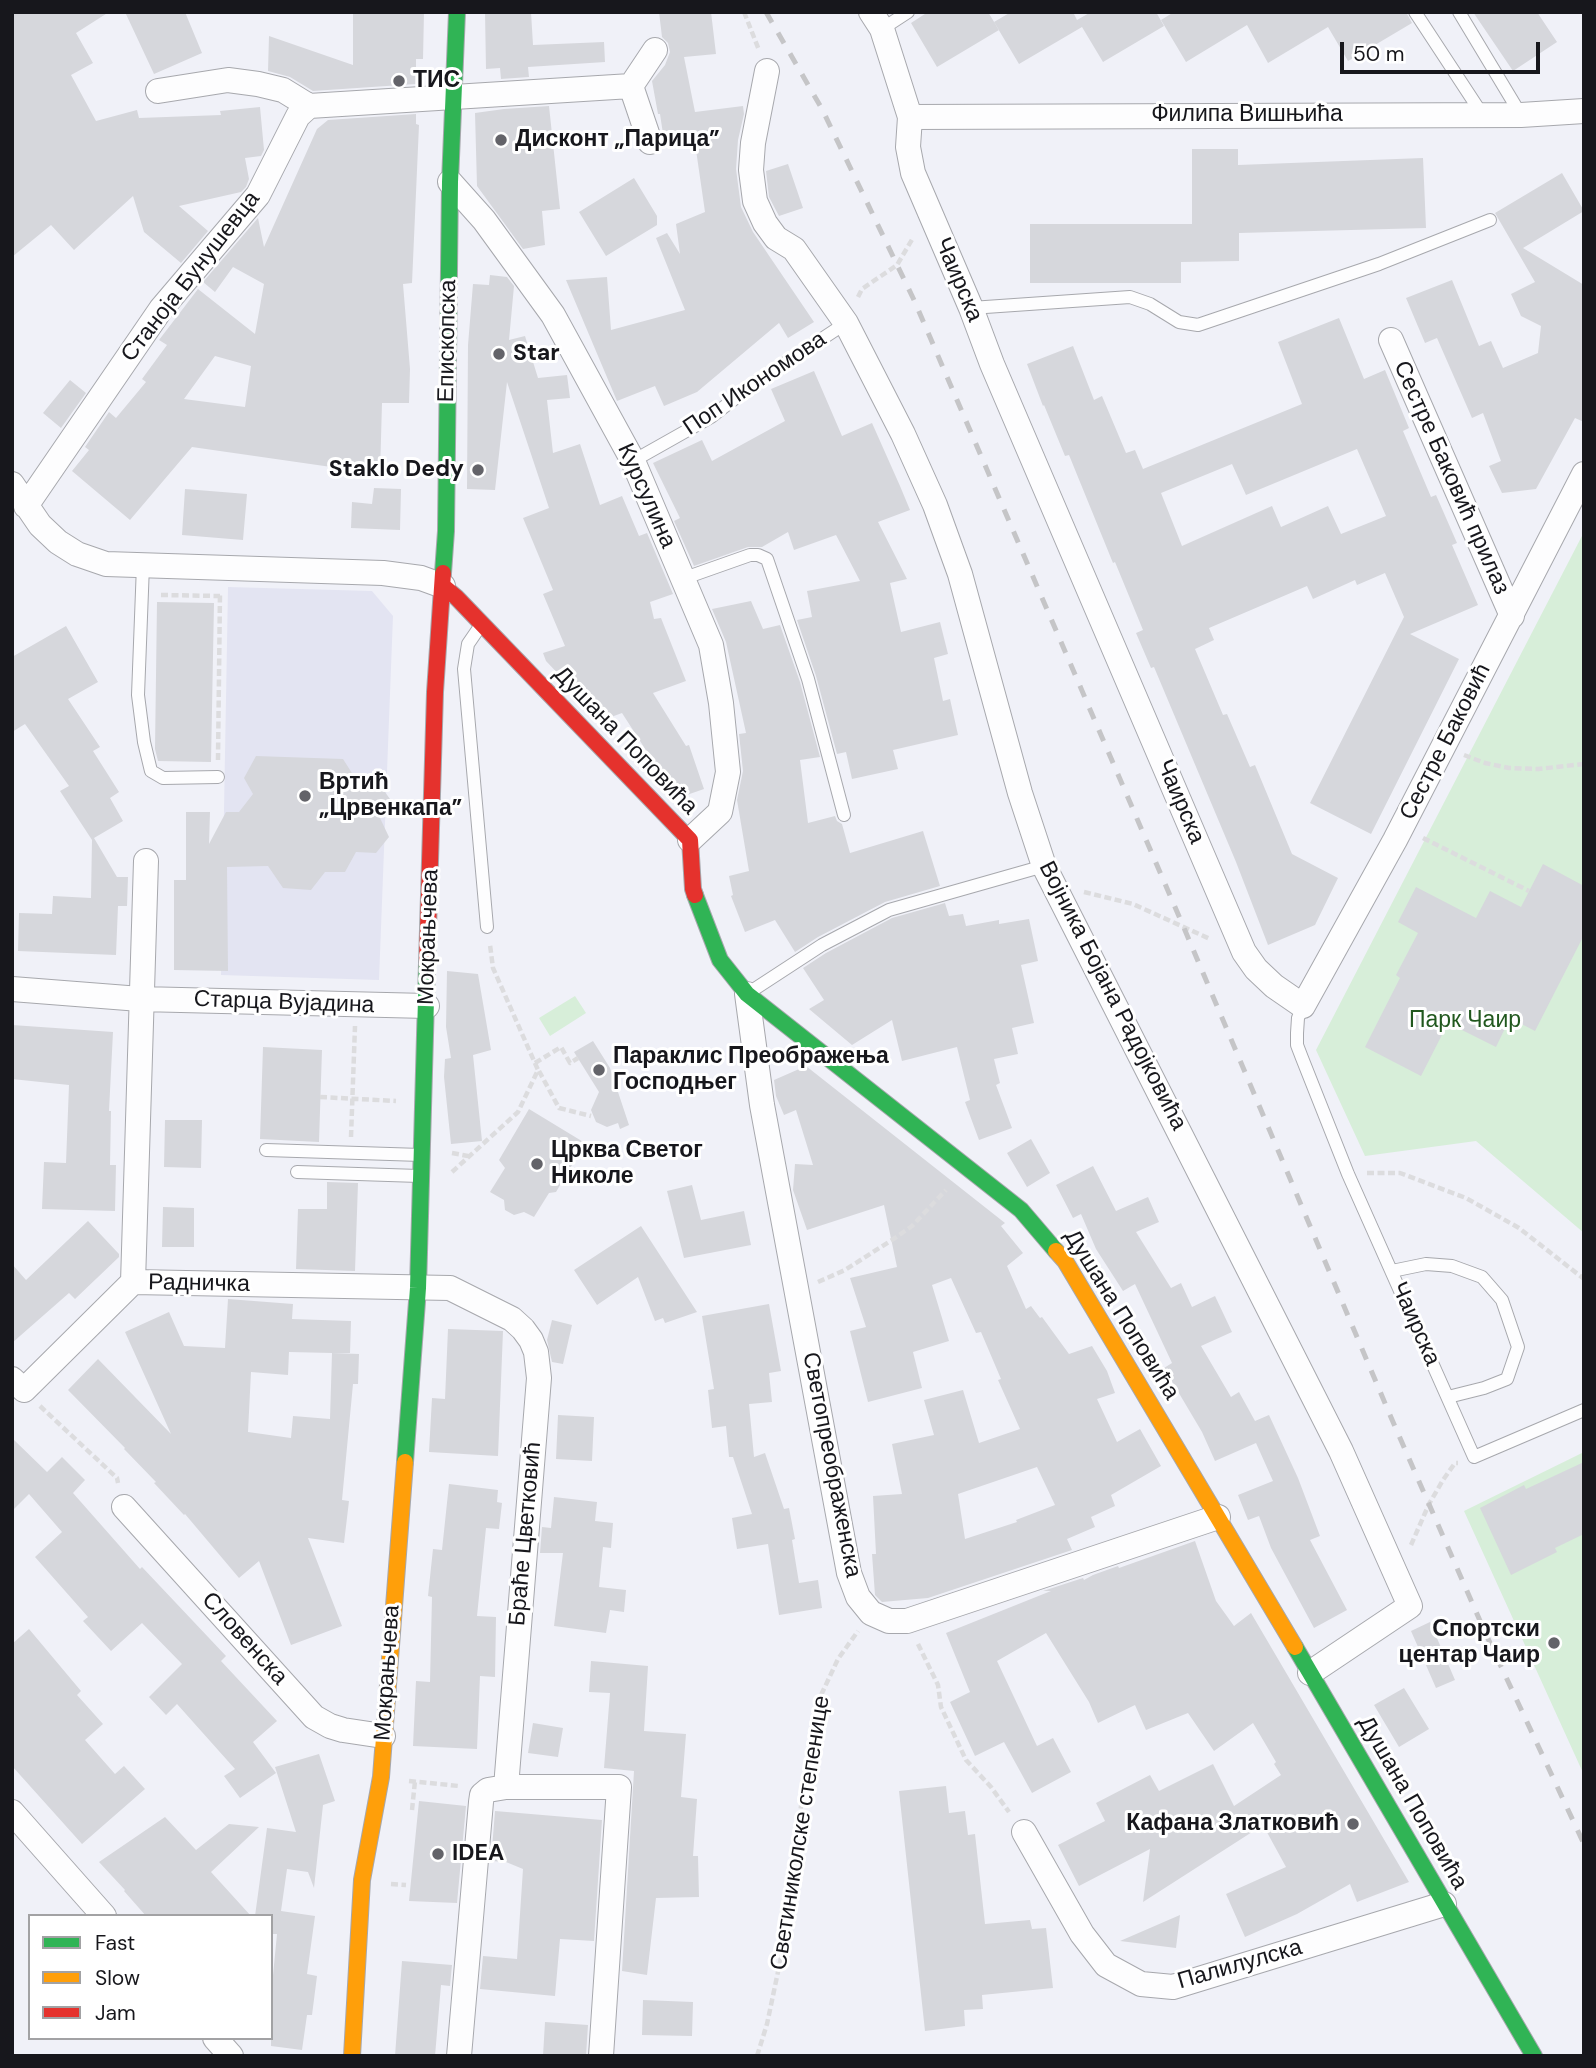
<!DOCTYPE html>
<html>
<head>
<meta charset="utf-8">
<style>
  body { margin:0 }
  #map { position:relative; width:1596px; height:2068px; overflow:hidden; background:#f0f1f8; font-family:"DM Sans",sans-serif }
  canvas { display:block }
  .frame { position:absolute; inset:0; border:14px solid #17171c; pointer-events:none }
  .legend { position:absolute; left:28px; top:1914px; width:245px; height:126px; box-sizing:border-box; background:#fff; border:2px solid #a2a2a4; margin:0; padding:9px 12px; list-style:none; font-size:21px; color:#17171c }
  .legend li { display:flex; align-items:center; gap:14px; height:35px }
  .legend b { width:35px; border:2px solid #a2a2a4 }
  .scale { position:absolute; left:1340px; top:42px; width:200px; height:32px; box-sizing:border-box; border:4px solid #17171c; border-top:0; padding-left:9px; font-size:21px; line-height:24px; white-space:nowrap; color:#17171c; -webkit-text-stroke:5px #fff; paint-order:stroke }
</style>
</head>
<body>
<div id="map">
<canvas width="1596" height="2068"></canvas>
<div class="frame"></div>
<ul class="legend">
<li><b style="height:9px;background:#30b455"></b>Fast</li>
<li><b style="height:9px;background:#ff9f0a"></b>Slow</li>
<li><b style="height:9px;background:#e5322d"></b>Jam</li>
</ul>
<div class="scale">50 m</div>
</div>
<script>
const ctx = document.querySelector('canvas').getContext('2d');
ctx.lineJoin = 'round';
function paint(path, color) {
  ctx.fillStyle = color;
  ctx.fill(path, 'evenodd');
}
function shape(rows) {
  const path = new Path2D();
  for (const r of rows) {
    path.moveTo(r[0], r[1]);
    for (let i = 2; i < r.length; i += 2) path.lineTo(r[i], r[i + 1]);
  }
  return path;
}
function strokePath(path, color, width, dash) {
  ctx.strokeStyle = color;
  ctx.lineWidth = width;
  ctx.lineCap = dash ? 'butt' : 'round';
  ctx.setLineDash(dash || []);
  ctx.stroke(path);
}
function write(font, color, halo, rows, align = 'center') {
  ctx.font = font + ' "DM Sans",sans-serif';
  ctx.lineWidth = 6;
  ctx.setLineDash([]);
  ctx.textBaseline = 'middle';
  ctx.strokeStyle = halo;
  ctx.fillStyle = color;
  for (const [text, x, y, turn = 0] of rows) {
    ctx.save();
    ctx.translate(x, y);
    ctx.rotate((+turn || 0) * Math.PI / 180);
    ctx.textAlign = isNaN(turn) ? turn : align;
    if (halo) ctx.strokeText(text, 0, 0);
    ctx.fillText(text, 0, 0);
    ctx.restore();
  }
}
const built = shape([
  [228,587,372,591,393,616,379,980,221,975]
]);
const green = shape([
  [1584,532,1584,1233,1476,1141,1365,1156,1316,1050],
  [575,996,586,1013,550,1036,539,1018],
  [1584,1452,1584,1775,1464,1511]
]);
const building = shape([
  [12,12,109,12,76,33,93,63,71,75,96,121,137,110,139,118,221,115,220,111,260,107,264,150,261,156,245,158,249,179,246,187,241,192,179,206,208,231,181,263,144,232,133,196,74,250,51,225,12,257],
  [125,12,185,12,202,53,154,74],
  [353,12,424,12,423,59,416,59,416,84,313,91,290,77,268,71,269,36,353,65],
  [485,12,531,12,533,45,604,42,605,62,528,67,529,77,501,79,500,68,486,69],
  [659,12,711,12,716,54,684,57,695,112,743,106,744,114,738,140,736,169,741,207,753,232,814,322,788,338,779,323,697,392,664,406,655,386,617,401,566,280,607,277,611,330,685,310,656,238,667,233,680,254,676,224,705,212,695,143,665,147,660,114,658,114,652,81,665,65,670,52,668,43,662,37],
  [928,12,988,12,999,30,937,67,911,23],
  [1011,12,1073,12,1077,20,1091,12,1156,12,1164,26,1103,62,1082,27,1019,64,994,22],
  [1174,12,1406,12,1412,23,1348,61,1328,27,1268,63,1247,25,1186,62,1161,20],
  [1473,12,1537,12,1557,42,1513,71],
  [549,106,560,209,542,211,545,245,523,249,477,186,475,113,504,109],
  [416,114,416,124,419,125,412,283,403,284,410,369,409,403,382,403,380,474,192,447,130,520,72,471,89,450,85,447,109,412,116,418,146,382,142,379,167,345,159,340,198,289,255,334,264,284,233,267,215,292,203,282,258,218,264,247,317,129,328,120],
  [215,356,251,366,245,407,184,399],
  [1192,149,1238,149,1238,165,1423,158,1426,228,1239,233,1239,261,1181,262,1181,283,1030,283,1030,224,1192,224],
  [788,164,803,208,779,216,769,197,766,171],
  [1562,173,1584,211,1523,248,1584,285,1584,422,1575,418,1536,489,1502,493,1489,466,1501,461,1483,413,1472,418,1437,338,1425,343,1406,298,1452,280,1479,346,1491,341,1503,368,1538,353,1541,326,1521,316,1511,294,1535,282,1495,213],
  [634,178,657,216,657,225,606,256,579,212],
  [490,275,507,277,514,286,509,340,525,336,538,378,567,375,570,398,547,400,553,453,580,444,600,505,622,496,639,536,647,533,673,594,650,602,654,619,661,618,686,681,653,693,686,746,689,745,704,789,678,798,659,778,651,758,622,713,603,720,594,696,583,700,546,661,543,653,565,646,543,594,553,590,523,518,549,508,507,382,495,490,467,489,468,345,473,284,489,285],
  [1339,318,1364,379,1385,370,1409,428,1403,431,1431,497,1436,495,1457,543,1452,545,1478,605,1410,634,1459,659,1371,834,1310,803,1404,617,1385,573,1357,585,1355,580,1313,599,1307,586,1209,628,1214,640,1195,649,1223,715,1227,714,1250,767,1255,765,1292,854,1338,878,1315,925,1268,945,1236,862,1154,667,1151,668,1136,633,1143,630,1115,562,1113,563,1069,455,1065,456,1044,405,1043,406,1027,364,1073,346,1094,400,1102,396,1126,453,1135,450,1143,469,1302,404,1278,342],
  [1357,449,1386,516,1341,534,1328,506,1281,527,1272,506,1182,546,1161,493,1232,464,1246,495],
  [814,371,842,436,872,423,900,486,910,510,878,522,907,579,890,583,901,632,940,622,948,654,934,658,943,701,950,699,958,735,893,750,898,769,852,779,846,752,837,754,816,676,797,620,812,617,807,591,860,581,836,535,794,550,788,532,762,547,748,547,694,566,674,521,680,518,653,463,702,440,712,461,785,421,771,389],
  [70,380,86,393,61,428,43,413],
  [374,488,401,489,400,530,351,528,352,502,372,504],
  [185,489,247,494,243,540,182,535],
  [751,601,763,629,780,625,800,682,820,757,800,760,808,823,835,816,837,821,842,824,850,853,923,831,940,886,885,902,818,937,795,952,775,920,745,932,731,896,733,895,729,876,749,871,737,800,743,771,739,734,746,733,726,642,712,609],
  [157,602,214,603,211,762,158,761,155,749],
  [66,626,98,682,68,699,100,747,93,751,119,792,110,798,123,821,94,838,117,877,128,877,127,906,118,906,116,955,18,951,19,913,52,914,53,896,91,898,92,840,60,791,69,786,25,724,12,732,12,657],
  [256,756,343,759,357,781,377,781,390,799,380,818,389,837,376,853,356,852,345,872,325,872,311,890,283,888,268,866,227,867,228,971,174,970,174,880,186,880,186,812,210,812,209,844,226,812,239,812,253,794,244,778],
  [1543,864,1584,886,1584,935,1535,1031,1510,1018,1496,1047,1448,1023,1421,1076,1365,1047,1400,978,1396,975,1418,933,1398,922,1416,887,1476,918,1490,891,1521,907],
  [945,903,949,916,963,914,966,926,999,920,999,924,1029,919,1038,961,1021,965,1034,1023,1012,1028,1018,1054,994,1059,1000,1083,996,1085,1012,1128,979,1140,965,1102,970,1100,957,1047,902,1061,892,1020,852,1045,809,1009,824,1000,803,968,826,953,892,918],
  [447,971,478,974,491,1050,473,1055,482,1141,451,1144,444,1077,445,1059,451,1058,446,1027],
  [12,1025,113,1032,109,1111,111,1111,110,1165,116,1165,115,1211,42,1209,44,1162,66,1163,69,1085,12,1079],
  [593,1041,610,1068,629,1125,620,1129,618,1123,607,1127,596,1122,591,1110,599,1092,574,1052],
  [263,1047,322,1050,319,1142,260,1139],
  [806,1066,1005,1223,1001,1226,1023,1253,1007,1266,1026,1309,1031,1306,1040,1318,1042,1317,1069,1354,1092,1346,1107,1371,1115,1393,1097,1399,1117,1442,1140,1429,1161,1466,1111,1495,1115,1506,1091,1517,1095,1527,1067,1539,1072,1550,928,1598,882,1602,875,1595,872,1554,876,1554,873,1496,902,1494,892,1444,934,1435,924,1400,963,1390,979,1443,1020,1429,998,1380,1001,1379,981,1332,976,1333,951,1278,932,1285,949,1341,913,1352,922,1388,868,1402,850,1331,866,1327,850,1278,897,1267,884,1205,807,1230,793,1190,795,1164,813,1165,796,1110,784,1115,776,1096,774,1080],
  [1037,1467,1055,1505,1016,1520,1017,1522,965,1539,958,1494],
  [529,1109,585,1143,556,1192,549,1193,534,1217,524,1212,514,1215,505,1210,504,1200,490,1192,505,1168,499,1160],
  [165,1120,202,1120,201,1168,164,1167],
  [1031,1139,1050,1173,1027,1187,1007,1153],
  [1093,1166,1116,1211,1148,1197,1159,1222,1136,1232,1171,1288,1181,1283,1192,1307,1215,1296,1232,1332,1201,1346,1231,1397,1239,1392,1255,1421,1269,1415,1298,1478,1320,1536,1310,1540,1347,1610,1314,1628,1271,1548,1259,1516,1248,1520,1238,1495,1273,1481,1256,1443,1215,1461,1202,1432,1164,1368,1172,1363,1135,1284,1123,1291,1096,1249,1081,1214,1073,1218,1056,1185],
  [327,1182,358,1183,355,1271,296,1269,298,1209,327,1209],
  [692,1185,701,1220,744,1211,751,1245,684,1258,667,1191],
  [163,1207,194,1208,194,1247,162,1247],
  [88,1221,119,1254,119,1257,75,1299,69,1293,12,1343,12,1264,26,1280],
  [641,1226,697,1312,665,1323,663,1318,655,1321,638,1277,597,1305,574,1270],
  [228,1299,293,1304,292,1319,351,1321,350,1353,332,1353,359,1354,358,1384,353,1384,342,1500,349,1501,344,1543,308,1538,342,1626,291,1645,259,1561,239,1578,185,1514,184,1515,154,1483,156,1482,124,1449,125,1448,68,1390,98,1359,171,1434,125,1332,169,1312,184,1346,225,1348],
  [289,1352,332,1353,330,1419,293,1416,291,1438,248,1432,251,1372,288,1375],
  [769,1304,781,1371,769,1373,772,1402,749,1404,754,1457,765,1453,784,1509,789,1508,795,1539,792,1540,799,1583,818,1580,822,1608,779,1615,768,1544,737,1549,732,1518,752,1514,733,1457,729,1457,726,1426,712,1428,708,1390,714,1389,702,1316],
  [552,1320,572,1325,563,1364,552,1362,547,1340],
  [448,1329,503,1331,498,1456,429,1452,432,1398,445,1399],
  [558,1415,594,1417,592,1461,556,1459],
  [12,1438,47,1472,62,1457,85,1480,73,1493,140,1569,142,1567,226,1656,221,1661,277,1721,253,1742,276,1773,240,1798,224,1776,235,1769,177,1704,166,1715,149,1697,182,1664,142,1623,111,1651,83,1621,88,1617,35,1557,62,1532,29,1494,12,1511],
  [1584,1462,1584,1534,1555,1548,1557,1552,1511,1575,1480,1508,1524,1485,1526,1489],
  [449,1484,498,1490,497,1502,502,1503,499,1529,486,1528,477,1616,496,1617,495,1677,480,1676,477,1749,413,1746,416,1681,430,1682,432,1597,428,1596,433,1549,442,1550],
  [554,1497,597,1502,595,1521,613,1523,611,1548,603,1547,599,1587,626,1590,624,1612,610,1610,606,1633,554,1626,563,1553,540,1553,542,1527,551,1528],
  [1195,1541,1216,1601,1234,1626,1251,1613,1409,1882,1357,1902,1350,1884,1297,1914,1245,1937,1226,1894,1286,1867,1263,1825,1143,1902,1150,1849,1079,1886,1058,1845,1105,1821,1096,1803,1150,1775,1159,1791,1213,1764,1234,1806,1281,1775,1274,1764,1276,1762,1253,1723,1214,1751,1188,1713,1146,1730,1135,1705,1098,1723,1089,1702,1046,1633,997,1661,1037,1746,1053,1738,1071,1772,1032,1793,1004,1742,975,1756,950,1702,970,1692,946,1633,1051,1591,1043,1591,1083,1578,1084,1580,1093,1575,1118,1566,1119,1568],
  [1430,1622,1455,1680,1436,1688,1411,1631],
  [29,1629,81,1691,77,1695,103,1724,85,1740,115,1774,124,1766,145,1789,82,1844,12,1766,12,1644],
  [591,1661,648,1666,644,1731,686,1734,681,1797,697,1799,693,1856,698,1856,699,1897,656,1898,647,1975,622,1971,634,1771,604,1768,610,1693,589,1692],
  [1404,1688,1429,1729,1399,1747,1374,1705],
  [533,1723,563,1728,558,1757,528,1753],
  [319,1754,335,1801,323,1805,314,1888,308,1872,287,1869,281,1911,315,1916,307,1974,317,1976,312,2015,307,2015,302,2050,271,2046,271,1996,277,1934,271,1934,271,1916,255,1916,267,1828,296,1832,275,1767],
  [946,1786,949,1813,965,1811,968,1835,975,1834,985,1924,1030,1920,1032,1929,1046,1928,1053,1988,982,1995,983,2009,964,2010,965,2026,925,2031,899,1791],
  [419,1801,466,1806,457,1903,409,1901],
  [495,1811,602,1820,594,1941,560,1939,555,1996,480,1989,483,1956,517,1959,523,1869,506,1862,491,1861],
  [165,1817,196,1850,229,1824,259,1827,211,1872,251,1916,146,1916,124,1891,125,1890,99,1862],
  [1180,1915,1176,1948,1120,1941],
  [402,1961,452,1965,450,1986,441,1985,435,2056,395,2056],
  [643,2000,693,2002,692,2036,642,2035],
  [545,2022,588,2025,586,2056,543,2056]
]);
const path = shape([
  [744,12,759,50],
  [858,297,862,289,897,265,913,238],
  [161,595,220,596],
  [1464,755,1485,763,1509,768,1538,769,1584,764],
  [218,760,220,593],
  [1423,838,1529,891],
  [1084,892,1133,904,1210,939],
  [535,1063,561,1047,570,1063,578,1058],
  [539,1071,559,1108,591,1116],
  [320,1097,396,1101],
  [351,1137,355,1026],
  [452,1153,468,1156],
  [452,1172,518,1112,538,1070,493,968,490,945],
  [1367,1173,1400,1173,1466,1198,1519,1228,1584,1279],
  [818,1282,845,1270,895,1238,912,1226,946,1190],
  [40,1406,117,1478,118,1483],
  [1411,1545,1429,1504,1443,1480,1455,1463,1458,1463],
  [918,1644,938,1685,941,1707,966,1760,991,1787,1009,1812],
  [409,1781,459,1786],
  [412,1810,415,1781],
  [391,1884,406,1885],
  [757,2056,767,2024,790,1915,799,1820,810,1744,822,1693,838,1659,858,1631]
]);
const lane = shape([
  [1415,12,1482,114],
  [1459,12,1521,115],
  [882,29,908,12],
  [971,308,1130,297,1150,304,1179,322,1198,325,1379,264,1490,220],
  [633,461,711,417,755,383,846,323],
  [143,565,138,695,144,742,151,771,163,778,218,777],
  [682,579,750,555,758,555,767,559,808,679,844,815],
  [481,625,468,644,464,669,487,927],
  [750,992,822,945,889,910,1044,866],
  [1303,1006,1298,1018,1297,1033,1297,1045,1302,1058,1348,1174,1474,1457,1584,1410],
  [266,1150,421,1155],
  [297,1172,419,1176],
  [1392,1271,1426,1264,1452,1266,1482,1277,1502,1300,1518,1347,1507,1379,1484,1388,1448,1397]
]);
const street = shape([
  [871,12,882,29,910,117,908,147,913,173,971,308,992,364,1244,952,1256,969,1274,986,1303,1006,1395,840,1584,474],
  [767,71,753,143,751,170,755,201,765,223,776,238,794,249,846,323,903,434,935,505,960,574,1020,793,1044,866,1341,1451,1410,1606,1310,1673],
  [631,86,650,142],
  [158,91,228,80,258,84,283,90,309,106],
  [309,106,631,86,655,50],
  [910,117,1521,115,1584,111],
  [450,182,484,220,553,315,633,461,711,645,721,703,728,772,720,812,690,840],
  [1391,340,1512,616],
  [12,484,40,525,58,542,77,554,106,564,383,573,421,578,443,586],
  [26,506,161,309,258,195,298,116,309,106],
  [12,989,140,999,427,1006],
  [747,994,762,1105,849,1573,858,1597,871,1613,889,1621,907,1621,1218,1517],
  [133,1282,146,861],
  [12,1379,24,1390,133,1282,450,1288,512,1319,523,1329,531,1340,536,1352,539,1378,506,1787,619,1787,601,2056],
  [124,1507,314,1717,330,1726,343,1730,383,1736],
  [12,1812,104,1916],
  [1024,1832,1082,1934,1106,1965,1141,1984,1173,1987,1444,1904],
  [215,2038,231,2056],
  [459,2056,481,1802,482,1795,488,1790,506,1787]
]);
const fast = shape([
  [443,573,446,531,450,182,457,12],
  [695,895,720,960,747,994,1021,1210,1056,1251],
  [405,1462,418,1288,427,963],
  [1295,1647,1534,2056]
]);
const slow = shape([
  [1056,1251,1065,1261,1295,1647],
  [352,2056,362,1880,381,1777,405,1462]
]);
const jam = shape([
  [443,586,456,597,690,840,693,889,695,895],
  [427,963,435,692,443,573]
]);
const rail = shape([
  [766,12,822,109,914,300,1184,928,1390,1415,1484,1630,1584,1844]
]);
const markers = [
  [399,81,7,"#636369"],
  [501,140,7,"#636369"],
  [499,354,7,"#636369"],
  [478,470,7,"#636369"],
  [305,796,7,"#636369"],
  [599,1070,7,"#636369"],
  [537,1164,7,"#636369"],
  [1554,1643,7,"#636369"],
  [1353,1824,7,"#636369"],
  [438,1854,7,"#636369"]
];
const poiNames = [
  ["ТИС",413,81],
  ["Дисконт „Парица”",515,140],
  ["Star",513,354],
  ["Staklo Dedy",464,470,"right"],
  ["Вртић",319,783],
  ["„Црвенкапа”",319,809],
  ["Параклис Преображења",613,1057],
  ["Господњег",613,1083],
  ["Црква Светог",551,1151],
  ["Николе",551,1177],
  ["Спортски",1540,1630,"right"],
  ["центар Чаир",1540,1656,"right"],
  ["Кафана Златковић",1339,1824,"right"],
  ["IDEA",452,1854]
];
const streetNames = [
  ["Филипа Вишњића",1247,115],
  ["Станоја Бунушевца",191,277,-52],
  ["Чаирска",958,280,67],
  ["Епископска",448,341,-89],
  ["Поп Икономова",755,384,-34],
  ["Сестре Баковић прилаз",1451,478,66],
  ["Курсулина",646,496,66],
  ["Душана Поповића",625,741,46],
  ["Сестре Баковић",1446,742,-63],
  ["Чаирска",1180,802,67],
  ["Мокрањчева",429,937,-88],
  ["Војника Бојана Радојковића",1112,996,63],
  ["Старца Вујадина",284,1003,2],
  ["Радничка",199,1284,1],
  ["Душана Поповића",1121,1315,58],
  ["Чаирска",1415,1324,66],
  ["Светопреображенска",831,1465,79],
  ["Браће Цветковић",526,1534,-85],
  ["Словенска",244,1639,48],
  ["Мокрањчева",388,1673,-86],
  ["Душана Поповића",1412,1803,60],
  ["Светиниколске степенице",801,1833,-81],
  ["Палилулска",1240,1965,-16]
];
const parkNames = [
  ["Парк Чаир",1465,1021]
];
paint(built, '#e3e4f2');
paint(green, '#d7eed9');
paint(building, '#d6d7dc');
strokePath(lane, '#a7a8ad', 14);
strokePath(street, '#a7a8ad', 26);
strokePath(fast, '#a7a8ad', 18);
strokePath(slow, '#a7a8ad', 18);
strokePath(jam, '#a7a8ad', 18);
strokePath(path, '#dcdcde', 4.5, [7, 3.5]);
strokePath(lane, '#fdfdfe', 12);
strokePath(street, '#fdfdfe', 24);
strokePath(fast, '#30b455', 16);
strokePath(slow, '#ff9f0a', 16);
strokePath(jam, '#e5322d', 16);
strokePath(rail, '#c5c5c7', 5, [12, 12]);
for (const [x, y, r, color] of markers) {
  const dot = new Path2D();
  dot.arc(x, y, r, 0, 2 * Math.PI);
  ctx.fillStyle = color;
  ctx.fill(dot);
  strokePath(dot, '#fff', 2.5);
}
write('bold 23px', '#17171c', '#fff', poiNames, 'left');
write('23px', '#17171c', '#fff', streetNames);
write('23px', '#21581e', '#fff', parkNames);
</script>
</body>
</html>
